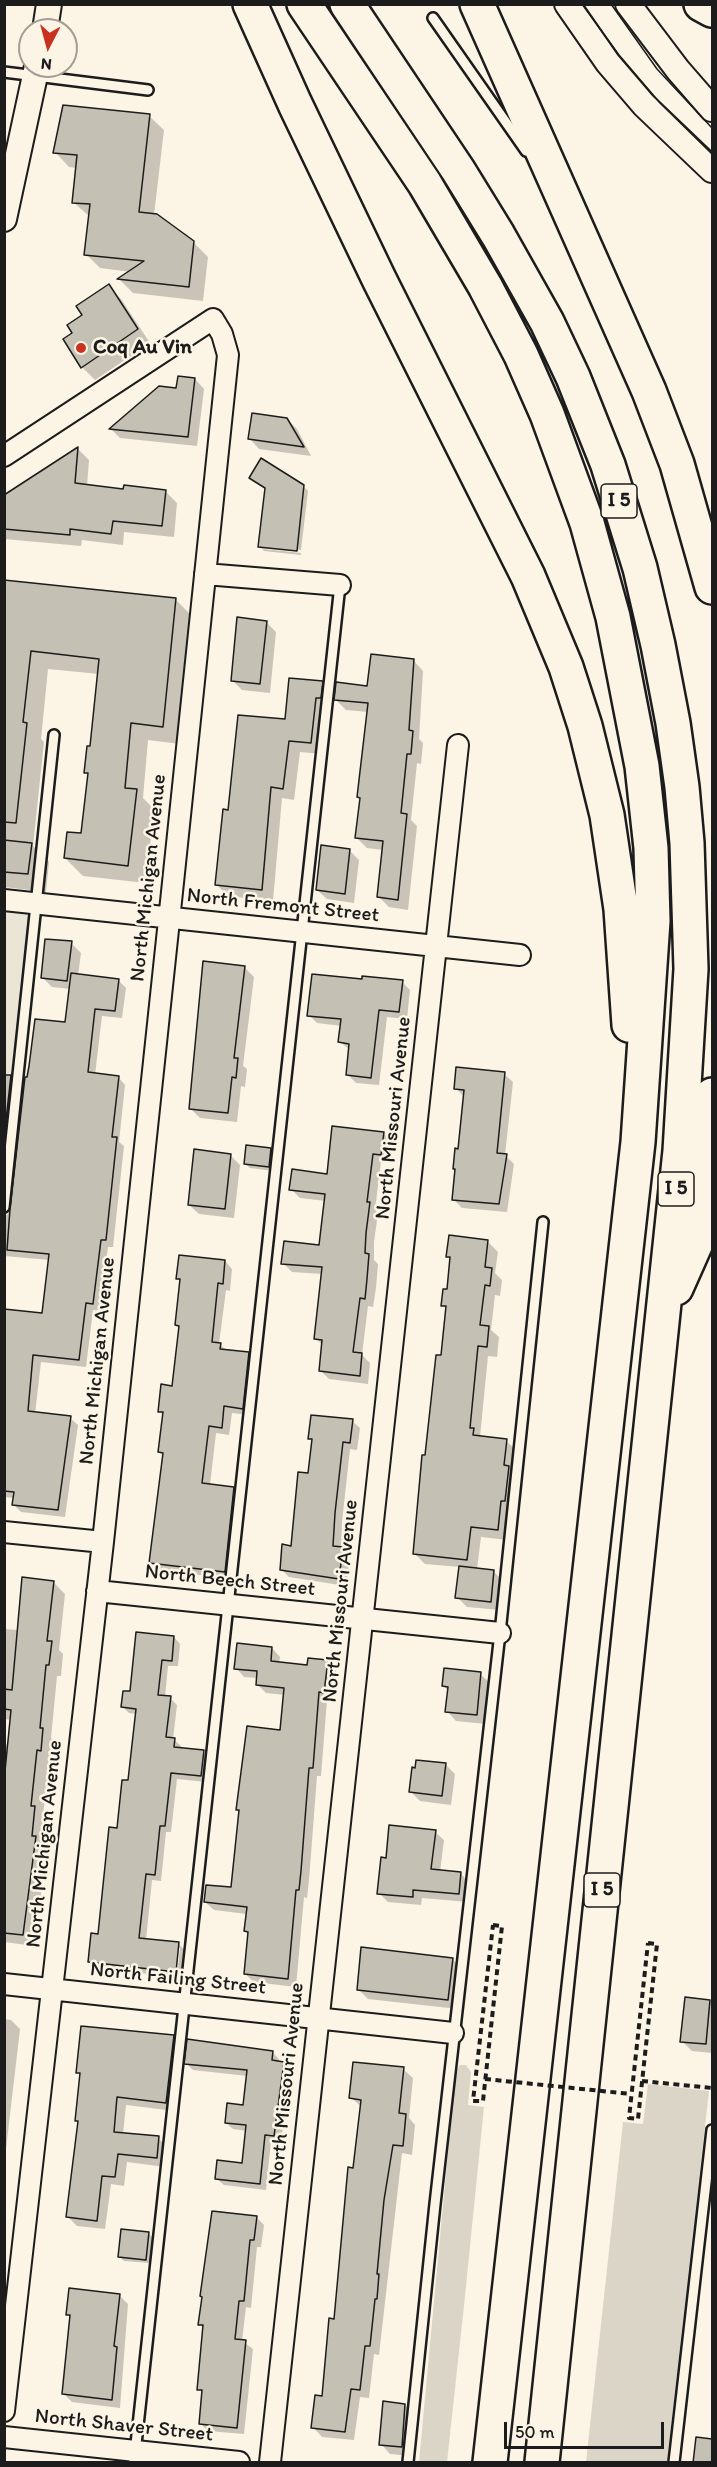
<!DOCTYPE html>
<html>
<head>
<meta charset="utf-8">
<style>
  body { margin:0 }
  #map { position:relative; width:717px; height:2467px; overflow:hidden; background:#fcf5e5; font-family:Itim,sans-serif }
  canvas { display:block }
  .frame { position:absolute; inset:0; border:6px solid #1c1c1c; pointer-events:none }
  .north { position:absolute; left:18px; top:18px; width:60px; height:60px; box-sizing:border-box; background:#fcf5e5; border:2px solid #a29e95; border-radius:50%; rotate:186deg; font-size:16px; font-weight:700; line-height:24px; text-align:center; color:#1c1c1c }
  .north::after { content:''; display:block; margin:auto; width:21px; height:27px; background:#c8321e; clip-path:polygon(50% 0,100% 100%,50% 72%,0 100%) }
  .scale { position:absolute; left:504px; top:2422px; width:160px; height:27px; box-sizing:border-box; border:3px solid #1c1c1c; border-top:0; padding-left:8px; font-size:18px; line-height:21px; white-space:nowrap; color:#1c1c1c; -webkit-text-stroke:4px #fcf5e5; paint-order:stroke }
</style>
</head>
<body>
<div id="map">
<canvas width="717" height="2467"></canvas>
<div class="frame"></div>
<div class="north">N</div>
<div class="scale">50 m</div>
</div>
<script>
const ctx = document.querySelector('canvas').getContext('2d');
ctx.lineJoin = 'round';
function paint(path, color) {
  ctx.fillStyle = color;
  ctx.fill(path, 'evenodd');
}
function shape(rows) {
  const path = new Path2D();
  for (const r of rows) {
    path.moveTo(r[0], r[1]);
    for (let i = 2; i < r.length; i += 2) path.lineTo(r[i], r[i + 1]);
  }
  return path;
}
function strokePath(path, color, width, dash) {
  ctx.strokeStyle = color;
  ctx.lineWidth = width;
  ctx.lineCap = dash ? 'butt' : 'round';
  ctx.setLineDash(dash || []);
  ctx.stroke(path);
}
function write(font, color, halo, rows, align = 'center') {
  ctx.font = font + ' Itim,sans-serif';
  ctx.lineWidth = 5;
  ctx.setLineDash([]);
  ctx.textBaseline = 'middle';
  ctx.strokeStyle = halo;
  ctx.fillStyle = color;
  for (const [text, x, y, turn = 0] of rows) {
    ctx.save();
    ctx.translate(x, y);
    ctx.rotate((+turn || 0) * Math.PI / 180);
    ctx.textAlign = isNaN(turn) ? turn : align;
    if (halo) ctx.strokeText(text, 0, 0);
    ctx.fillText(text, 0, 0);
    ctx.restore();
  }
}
const built = shape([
  [5,906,32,909,5,1158]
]);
const green = shape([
  [460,2065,466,2065,471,2072,468,2105,484,2107,464,2306,447,2462,419,2462,454,2087,458,2068],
  [648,2084,709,2091,667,2462,586,2462,623,2122,643,2124]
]);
const shadow = shape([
  [149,116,164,130,154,215,193,242,208,257,203,301,133,293,119,279,131,272,100,268,86,254,90,217,73,202,77,168,69,167,55,152],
  [108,286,121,299,150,343,95,380,82,367,65,339,74,334,84,316],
  [195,379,204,389,197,446,120,438,111,429],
  [287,419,297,429,311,456,259,449,250,439],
  [78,449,89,460,87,486,125,490,166,492,177,503,174,537,124,532,123,545,82,540,81,546,4,539,4,497],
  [251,478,303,486,308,491,301,550,263,546,263,549,301,553,301,555,264,551,260,546,266,489],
  [4,581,176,600,194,618,180,744,148,740,143,798,154,809,146,883,83,876,65,858,82,835,89,775,86,772,91,748,99,674,48,669,41,739,44,742,33,846,49,862,46,892,4,887],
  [266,622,276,632,270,693,242,690,232,680],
  [413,660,423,671,419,739,423,743,421,764,417,763,411,820,417,826,408,910,389,907,379,897,384,850,367,848,357,838,362,800,358,797,368,712,346,710,333,697,332,709,327,709,322,754,300,752,294,800,282,798,273,901,228,896,216,884,229,811,287,721,322,682,336,696,369,688],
  [349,850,359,860,354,903,327,899,317,890],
  [71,943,81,953,78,976,118,980,126,988,122,1018,102,1016,95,1075,118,1077,125,1085,119,1142,124,1146,113,1247,108,1247,100,1311,93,1310,86,1367,41,1362,35,1414,70,1418,78,1425,65,1517,21,1512,14,1505,15,1498,4,1497,4,1310,43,1314,50,1260,4,1256,4,1215,7,1215,12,1208,67,1024,71,989,52,987,42,977],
  [244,967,254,977,243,1066,247,1069,245,1087,241,1086,237,1122,200,1118,191,1109],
  [363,981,402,982,410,990,407,1019,387,1017,379,1085,356,1083,348,1075,350,1050,340,1042,342,1026,317,1023,309,1015],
  [504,1074,513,1082,505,1155,514,1164,507,1212,462,1208,453,1199,465,1098,456,1088],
  [4,1076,10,1077,18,1084,4,1212],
  [383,1133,392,1142,390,1163,381,1162,375,1210,378,1213,374,1242,374,1260,378,1264,376,1288,373,1307,368,1306,362,1355,370,1363,368,1384,329,1379,320,1370,323,1346,316,1338,323,1274,292,1272,283,1263,320,1247,326,1201,300,1198,291,1189,329,1175],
  [271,1149,275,1154,273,1171,250,1168,245,1164],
  [230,1155,240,1165,234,1218,199,1214,189,1205],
  [487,1241,498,1252,495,1273,502,1280,500,1296,495,1295,491,1330,499,1337,497,1357,488,1356,480,1437,506,1441,517,1451,508,1540,481,1537,477,1569,493,1571,503,1581,500,1610,467,1607,457,1597,460,1567,425,1564,414,1553,447,1310,443,1305,448,1291,452,1260,448,1256],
  [225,1261,232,1269,230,1291,226,1290,219,1344,228,1351,248,1354,256,1361,250,1415,232,1413,229,1435,216,1433,210,1485,234,1488,241,1496,232,1579,158,1570,150,1562,164,1456,160,1451,164,1415,159,1411,173,1387,180,1329,176,1325,181,1282,177,1278],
  [352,1421,360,1428,357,1450,350,1449,342,1522,341,1548,350,1556,346,1586,289,1577,281,1569,293,1547,309,1475,313,1441,310,1438],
  [53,1582,65,1594,59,1650,63,1654,61,1676,57,1676,51,1738,54,1741,52,1762,49,1761,43,1816,46,1819,44,1846,47,1849,34,1946,4,1942,4,1744,9,1745,12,1720,4,1719,4,1629,18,1630],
  [174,1637,180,1644,178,1666,168,1666,165,1697,170,1698,177,1705,173,1739,181,1746,181,1750,203,1752,210,1759,207,1782,177,1779,171,1832,166,1832,161,1881,152,1880,146,1940,179,1944,185,1951,182,1978,177,1977,180,1948,177,1948,174,1977,96,1968,89,1962,100,1935,118,1830,130,1782,137,1714,129,1713,122,1706],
  [272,1648,280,1657,279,1663,308,1666,327,1662,336,1670,332,1701,327,1700,321,1776,317,1776,309,1880,307,1898,304,1897,296,1987,254,1982,245,1974,250,1935,246,1931,247,1914,214,1910,205,1902,232,1889,240,1812,237,1809,281,1731,285,1695,266,1693,258,1685,258,1678,244,1677,236,1668],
  [480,1674,490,1683,486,1724,456,1721,447,1711,449,1691,443,1686],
  [445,1764,455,1774,451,1805,420,1801,411,1792],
  [435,1832,444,1840,440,1872,461,1874,469,1883,468,1902,422,1898,421,1905,388,1902,379,1893,387,1860],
  [452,1959,462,1969,458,2009,368,1999,358,1989],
  [709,2001,712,2004,712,2053,692,2051,682,2041],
  [4,2019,11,2020,20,2029,4,2166],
  [173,2037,183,2046,175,2111,126,2105,123,2134,158,2138,167,2147,165,2167,127,2162,124,2186,111,2184,105,2229,77,2226,68,2217,79,2123,76,2121,81,2076,78,2072],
  [272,2052,279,2059,279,2063,283,2063,290,2070,281,2142,271,2141,266,2190,224,2185,217,2179,243,2165,247,2131,233,2129,226,2123,244,2107,248,2076,193,2070,186,2063],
  [403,2069,413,2078,409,2118,415,2125,412,2155,402,2153,379,2355,374,2354,369,2398,360,2397,354,2440,322,2437,313,2427,323,2398,335,2321,362,2107,351,2098],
  [256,2217,264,2225,261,2247,257,2247,251,2308,246,2307,242,2341,253,2349,244,2434,208,2431,200,2423,204,2394,199,2389,204,2328,200,2324],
  [149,2234,153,2238,150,2263,124,2261,119,2256],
  [119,2295,128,2304,120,2408,72,2402,63,2393,71,2318,67,2314],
  [405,2405,414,2415,411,2456,390,2454,381,2444]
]);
const building = shape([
  [63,105,150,114,139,212,157,214,194,241,189,287,117,279,144,261,84,255,90,204,72,203,77,155,53,153,63,105],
  [109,284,138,329,81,368,63,339,72,333,67,325,82,315,76,306,109,284],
  [178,376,195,378,188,437,109,429,159,386,176,388,178,376],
  [252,413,287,418,304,447,248,439,252,413],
  [78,447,75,483,123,489,124,485,166,490,162,526,113,521,111,534,70,529,70,535,4,529,4,495,78,447],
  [261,458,304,485,297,551,258,547,265,488,249,478,261,458],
  [4,580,176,598,163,727,131,723,125,788,137,789,128,866,64,858,67,832,81,833,88,773,84,773,87,746,90,746,99,659,31,651,23,722,27,723,16,823,4,822,4,580],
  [237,617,267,621,260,684,231,681,237,617],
  [371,654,414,659,409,730,413,731,411,754,407,754,401,813,407,814,398,900,377,897,383,841,355,838,360,798,357,797,368,703,334,700,336,682,367,686,371,654],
  [289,678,323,681,321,698,316,698,311,743,289,741,283,789,271,787,262,890,215,885,223,809,228,810,238,715,285,719,289,678],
  [4,840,32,843,28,874,4,872,4,840],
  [321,845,350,849,345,894,316,890,321,845],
  [45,939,72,941,67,981,41,978,45,939],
  [203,961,245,966,234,1058,238,1058,236,1078,232,1077,228,1113,189,1109,203,961],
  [71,973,119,979,115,1011,95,1009,88,1072,119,1076,112,1137,117,1137,106,1240,101,1240,93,1304,86,1303,79,1360,33,1355,28,1411,71,1416,58,1510,12,1505,14,1492,4,1491,4,1309,42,1313,49,1254,7,1250,10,1209,25,1077,27,1077,29,1066,35,1019,65,1022,71,973],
  [312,974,362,979,362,976,403,980,399,1012,379,1010,371,1078,346,1075,349,1044,338,1042,341,1019,307,1016,312,974],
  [456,1067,505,1072,497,1153,507,1154,499,1204,452,1200,455,1169,453,1169,455,1148,458,1149,464,1090,454,1089,456,1067],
  [4,1075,11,1075,4,1138,4,1075],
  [332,1126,384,1132,381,1155,373,1154,367,1202,370,1202,366,1233,365,1253,369,1254,367,1279,365,1299,360,1298,353,1352,362,1353,360,1376,319,1371,322,1340,314,1339,322,1267,281,1264,284,1241,319,1245,325,1194,289,1190,292,1169,327,1174,332,1126],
  [246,1145,271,1148,269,1167,244,1164,246,1145],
  [194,1149,231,1154,225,1209,188,1205,194,1149],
  [449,1235,488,1240,485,1267,492,1268,490,1286,485,1285,480,1325,489,1326,487,1347,478,1346,470,1428,474,1428,473,1435,507,1439,504,1465,509,1466,505,1501,501,1501,498,1530,471,1527,467,1560,413,1554,422,1455,425,1455,436,1355,441,1355,446,1306,441,1306,443,1289,447,1289,450,1257,446,1257,449,1235],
  [179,1255,225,1260,223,1284,218,1283,212,1342,221,1343,220,1349,249,1352,243,1409,224,1406,222,1428,209,1426,202,1483,234,1487,225,1572,149,1563,163,1453,158,1452,163,1412,158,1412,161,1384,172,1386,179,1326,175,1325,180,1279,176,1279,179,1255],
  [311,1415,353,1419,350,1443,343,1442,335,1513,333,1546,343,1547,339,1579,280,1570,282,1544,291,1546,298,1472,308,1473,312,1439,308,1439,311,1415],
  [459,1566,494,1570,491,1602,455,1598,459,1566],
  [22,1577,54,1581,47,1641,52,1641,49,1665,46,1665,40,1728,43,1728,41,1751,37,1750,31,1806,35,1806,32,1836,36,1836,23,1935,4,1933,4,1781,11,1710,4,1709,4,1689,12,1690,22,1577],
  [136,1632,174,1636,172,1661,162,1660,158,1695,171,1696,166,1737,175,1738,174,1747,204,1750,201,1776,171,1773,165,1826,160,1826,155,1875,146,1874,139,1938,179,1942,176,1972,88,1962,91,1933,98,1934,109,1827,117,1828,122,1780,128,1780,136,1709,121,1707,123,1691,130,1691,136,1632],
  [237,1643,272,1647,271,1661,307,1665,308,1658,328,1660,324,1693,319,1692,313,1768,309,1768,301,1871,299,1890,296,1890,288,1979,244,1974,248,1932,244,1931,247,1907,204,1902,206,1885,231,1887,239,1810,236,1810,247,1726,280,1730,284,1688,256,1685,257,1671,234,1669,237,1643],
  [444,1668,481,1672,477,1715,445,1712,448,1687,442,1686,444,1668],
  [416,1760,446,1763,442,1796,409,1792,412,1767,415,1768,416,1760],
  [389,1825,436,1830,431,1869,461,1872,459,1894,413,1890,413,1897,377,1894,381,1857,386,1858,389,1825],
  [361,1947,453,1958,448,2000,357,1990,361,1947],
  [685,1997,710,2000,706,2044,680,2042,685,1997],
  [81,2026,174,2035,166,2103,117,2097,114,2132,159,2136,157,2158,118,2154,115,2177,102,2176,97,2221,66,2217,78,2121,75,2121,80,2073,76,2073,81,2026],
  [187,2039,273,2051,272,2060,284,2062,274,2136,265,2135,260,2184,215,2179,217,2160,242,2163,246,2125,225,2123,227,2103,243,2105,247,2070,184,2064,187,2039],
  [353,2062,404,2067,399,2113,406,2114,403,2146,393,2145,384,2200,377,2274,379,2274,377,2299,375,2299,370,2346,365,2346,360,2390,351,2389,345,2432,311,2428,315,2395,322,2396,329,2318,334,2319,348,2167,353,2168,361,2100,349,2098,353,2062],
  [212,2211,257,2216,254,2240,250,2240,244,2301,239,2301,235,2339,246,2340,237,2428,199,2424,202,2390,197,2390,203,2325,198,2325,202,2297,200,2296,212,2211],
  [121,2229,149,2232,146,2260,118,2257,121,2229],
  [69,2288,120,2294,114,2346,117,2347,112,2400,62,2394,70,2315,66,2315,69,2288],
  [383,2401,405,2404,402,2447,379,2445,383,2401],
  [696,2437,712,2439,712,2463,693,2463,696,2437]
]);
const path = shape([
  [493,1925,502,1926,483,2101,473,2101,493,1925],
  [648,1943,657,1944,638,2119,629,2118,648,1943],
  [642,2081,712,2088]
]);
const service = shape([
  [433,18,526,151],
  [4,72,148,90],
  [4,1207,54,735],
  [134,2462,340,585],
  [408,2462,435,2204,500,1633,543,1222],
  [674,2462,712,2130]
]);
const minor = shape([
  [4,456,213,319,222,334,228,355,172,892,103,1542,4,2411],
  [205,574,340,585],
  [4,900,520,955],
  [4,1532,103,1542],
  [97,1591,500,1633],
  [4,1984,453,2033],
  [4,2437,239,2462],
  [270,2462,458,745]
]);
const tertiary = shape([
  [567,4,608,63,644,105,712,170],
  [628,4,678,70,712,109],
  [45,30,49,4],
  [4,219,37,66]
]);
const motorway = shape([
  [250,4,295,104,379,279,528,576,566,667,585,726,607,815,621,909,629,1025],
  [304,4,425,184,485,286,521,355,547,414,587,523,613,617,642,766,651,848,653,921,638,1142,490,2462],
  [347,4,458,170,498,235,547,322,573,377,608,465,640,568,658,645,673,723,682,787,687,843,691,969,680,1151,542,2462],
  [477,4,649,391,677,464,712,587],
  [701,4,712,10],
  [676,1288,696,1243,712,1095]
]);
const tram = shape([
  [582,4,619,55,660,103,712,154],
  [611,4,657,69,712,128]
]);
const pathBridge = shape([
  [485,2079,631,2094]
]);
const markers = [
  [81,348,6,"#c8321e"]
];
const shields = [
  [619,501,36],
  [676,1189,36],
  [602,1890,36]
];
const shieldNames = [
  ["I 5",619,501],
  ["I 5",676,1189],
  ["I 5",602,1890]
];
const poiNames = [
  ["Coq Au Vin",93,348]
];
const streetNames = [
  ["North Michigan Avenue",149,878,-84],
  ["North Fremont Street",283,906,6],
  ["North Missouri Avenue",394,1118,-84],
  ["North Michigan Avenue",98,1361,-84],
  ["North Beech Street",230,1581,6],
  ["North Missouri Avenue",341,1601,-84],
  ["North Michigan Avenue",45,1844,-84],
  ["North Failing Street",178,1979,6],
  ["North Missouri Avenue",287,2084,-84],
  ["North Shaver Street",124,2426,6]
];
paint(built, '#ebe5d6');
paint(green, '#dbd5c8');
paint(shadow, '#0003');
paint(building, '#c4c0b3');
strokePath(building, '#1c1c1c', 1.5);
strokePath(service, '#1c1c1c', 14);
strokePath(minor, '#1c1c1c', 24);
strokePath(tertiary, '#1c1c1c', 28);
strokePath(motorway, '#1c1c1c', 38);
strokePath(path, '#1c1c1c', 4, [6, 4.5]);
strokePath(service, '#fcf5e5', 9);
strokePath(minor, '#fcf5e5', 20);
strokePath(tertiary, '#fcf5e5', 24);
strokePath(motorway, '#fcf5e5', 33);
strokePath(tram, '#1c1c1c', 1.5);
strokePath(pathBridge, '#1c1c1c', 4, [6, 4.5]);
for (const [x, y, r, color] of markers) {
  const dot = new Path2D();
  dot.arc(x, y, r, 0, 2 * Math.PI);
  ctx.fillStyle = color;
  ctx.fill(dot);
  strokePath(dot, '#fcf5e5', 2);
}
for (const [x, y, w] of shields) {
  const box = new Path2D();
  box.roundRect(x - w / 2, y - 17, w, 34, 4.5);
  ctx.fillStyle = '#fcf5e5';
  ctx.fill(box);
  strokePath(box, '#1c1c1c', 1.5);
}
write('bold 20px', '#1c1c1c', null, shieldNames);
write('bold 21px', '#1c1c1c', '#fcf5e5', poiNames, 'left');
write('21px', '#1c1c1c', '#fcf5e5', streetNames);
</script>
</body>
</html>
